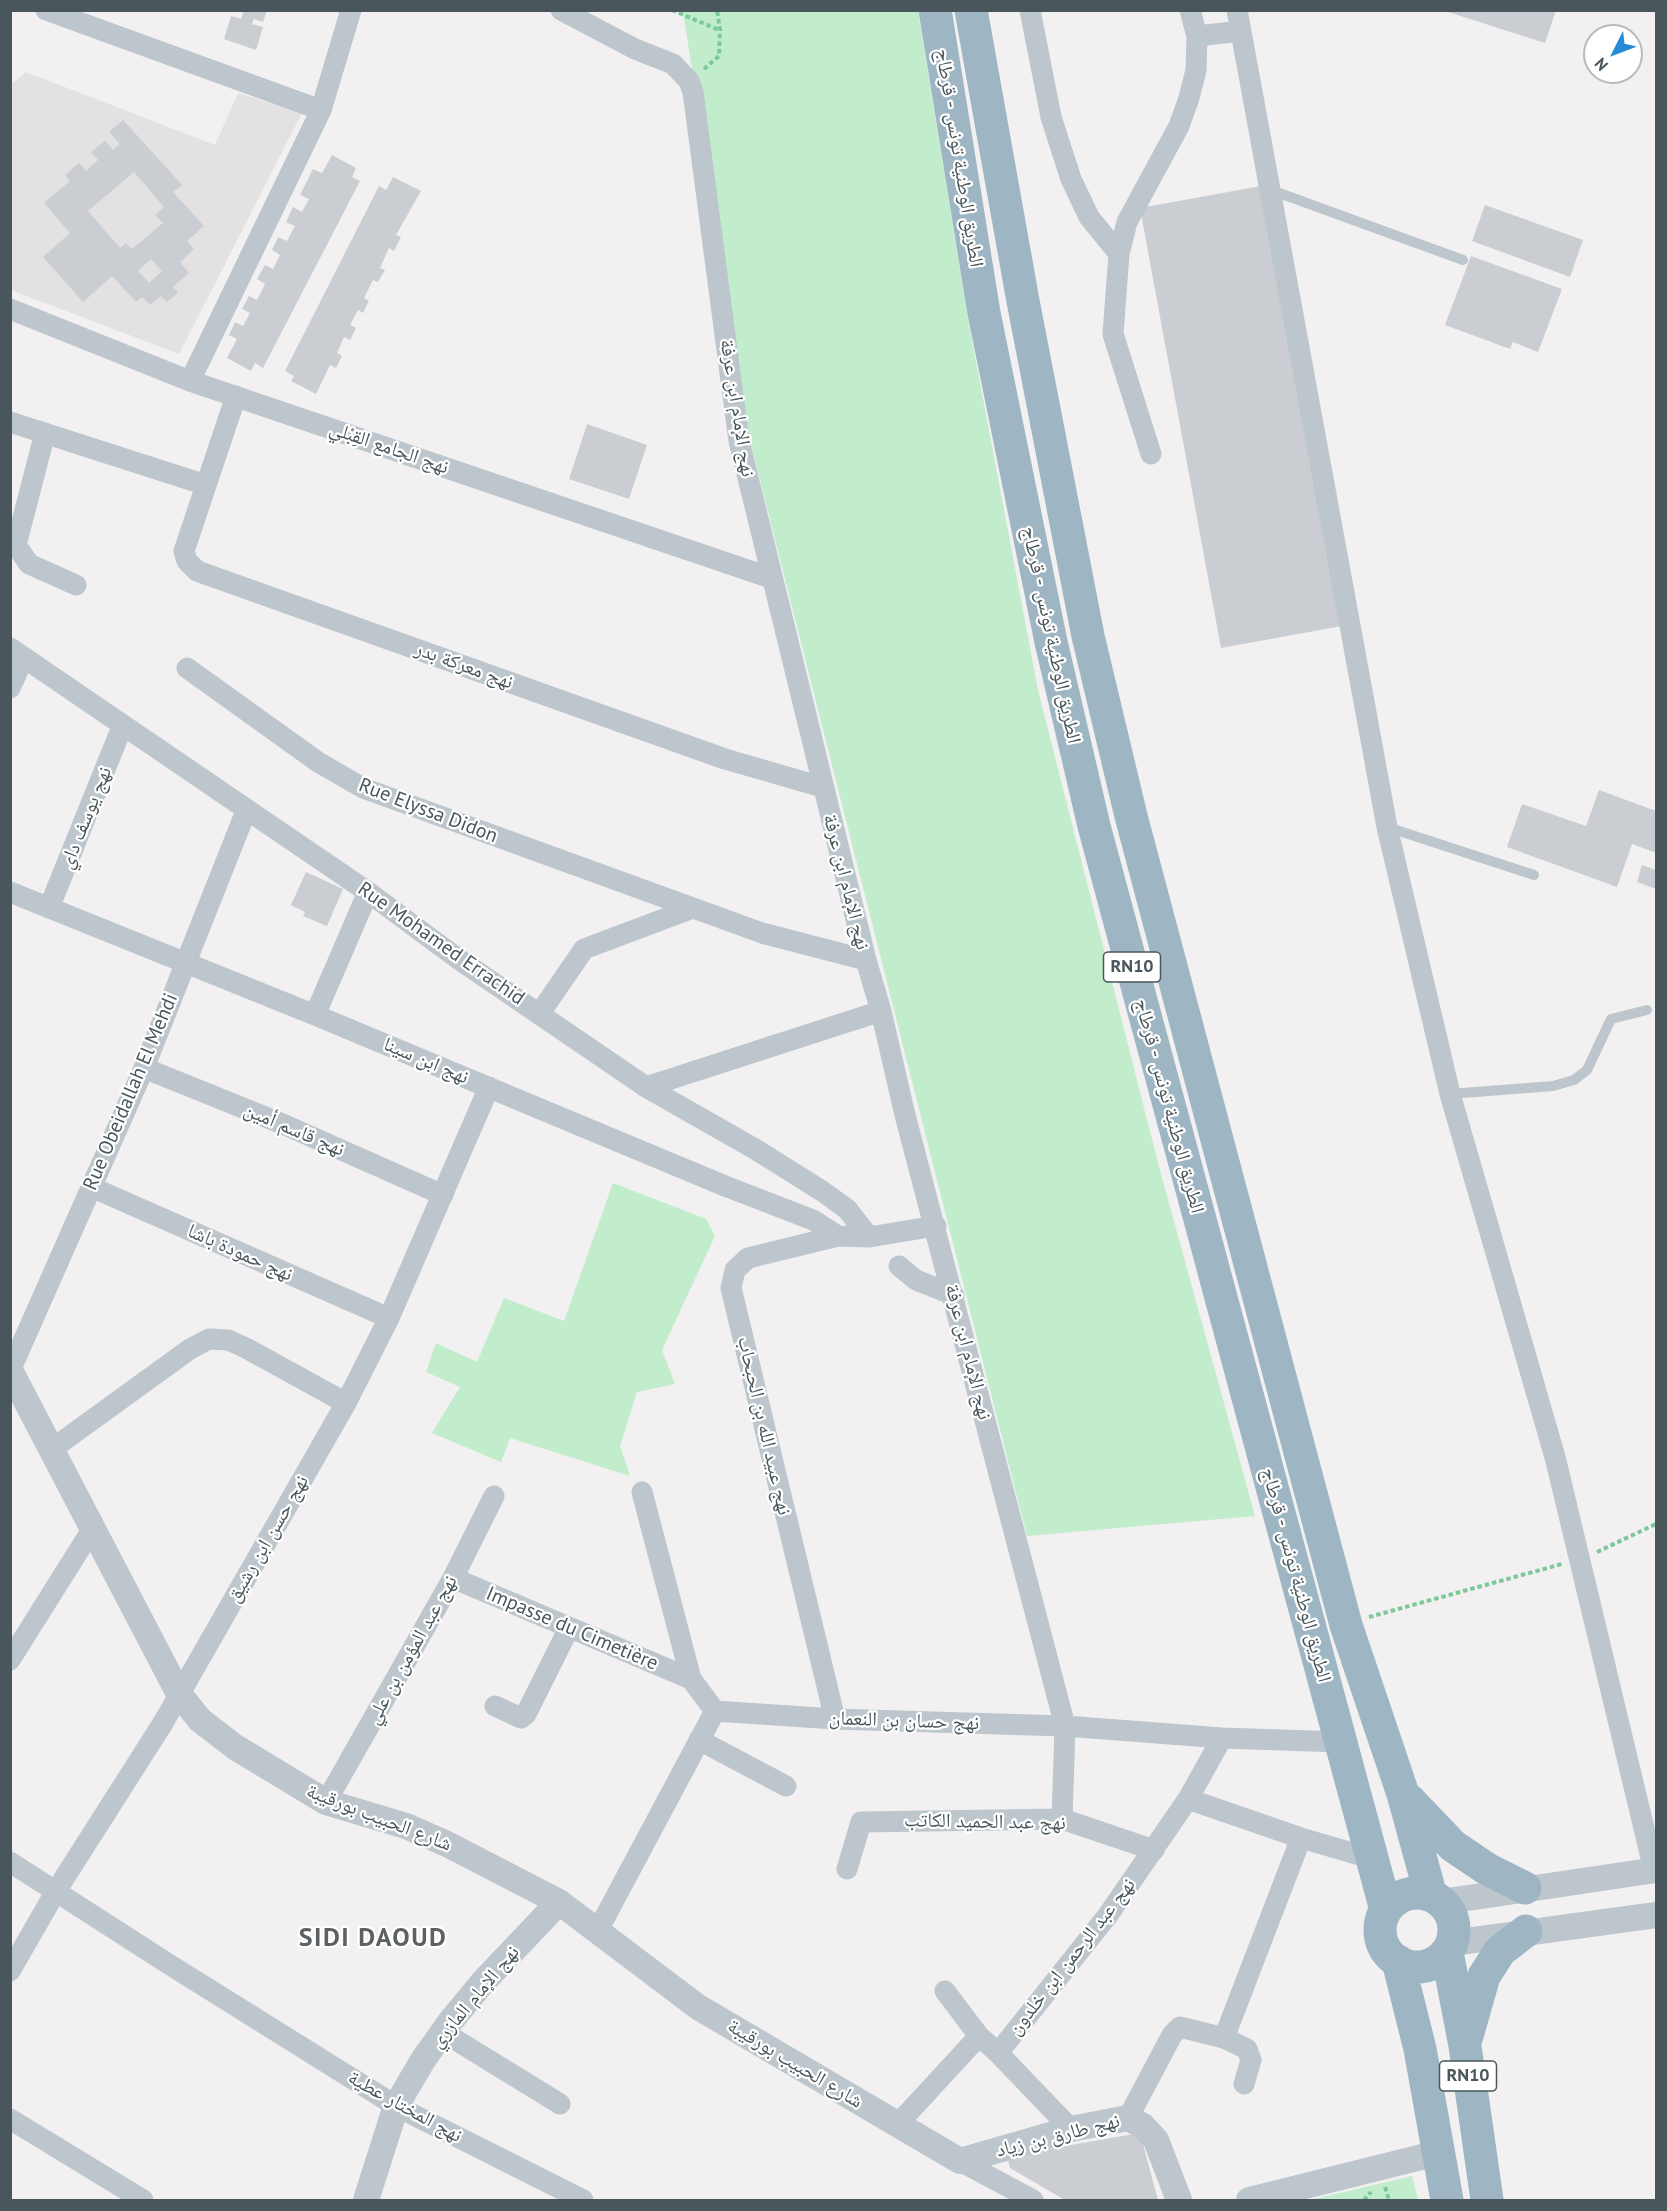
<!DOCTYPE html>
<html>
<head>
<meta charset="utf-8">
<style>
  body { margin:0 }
  #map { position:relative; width:1667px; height:2211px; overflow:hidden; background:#f2f0f0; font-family:"PT Sans",sans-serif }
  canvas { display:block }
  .frame { position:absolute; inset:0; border:12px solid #49565c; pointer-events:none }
  .north { position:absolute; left:1583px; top:24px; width:60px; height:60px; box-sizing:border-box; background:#fff; border:2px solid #b6bbbe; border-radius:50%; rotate:228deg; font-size:16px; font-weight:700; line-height:24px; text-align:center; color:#49565c }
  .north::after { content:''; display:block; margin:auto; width:21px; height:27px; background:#248bd8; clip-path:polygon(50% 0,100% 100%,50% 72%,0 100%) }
</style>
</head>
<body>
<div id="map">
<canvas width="1667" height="2211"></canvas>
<div class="frame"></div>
<div class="north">N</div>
</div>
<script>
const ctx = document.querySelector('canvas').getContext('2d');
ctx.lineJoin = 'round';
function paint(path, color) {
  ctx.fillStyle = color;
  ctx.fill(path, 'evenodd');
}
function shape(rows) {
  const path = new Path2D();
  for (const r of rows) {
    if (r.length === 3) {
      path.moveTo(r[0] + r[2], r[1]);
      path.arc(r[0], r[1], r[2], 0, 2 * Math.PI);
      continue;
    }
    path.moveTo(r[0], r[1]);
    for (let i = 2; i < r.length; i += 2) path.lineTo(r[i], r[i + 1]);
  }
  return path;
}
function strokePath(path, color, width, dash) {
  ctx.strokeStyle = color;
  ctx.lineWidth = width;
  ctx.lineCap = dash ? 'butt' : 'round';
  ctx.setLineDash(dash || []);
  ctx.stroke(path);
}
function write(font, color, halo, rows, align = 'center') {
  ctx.font = font + ' "PT Sans","Noto Naskh Arabic",sans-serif';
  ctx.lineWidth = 4.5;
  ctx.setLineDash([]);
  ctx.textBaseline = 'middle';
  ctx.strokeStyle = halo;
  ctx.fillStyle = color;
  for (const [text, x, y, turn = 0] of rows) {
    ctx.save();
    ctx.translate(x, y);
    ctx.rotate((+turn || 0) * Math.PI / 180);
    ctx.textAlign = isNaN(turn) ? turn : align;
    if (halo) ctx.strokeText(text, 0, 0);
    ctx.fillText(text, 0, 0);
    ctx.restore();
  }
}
const education = shape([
  [26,72,215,145,238,93,302,113,179,354,11,290,10,88,13,83]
]);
const green = shape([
  [683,11,918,11,968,319,1038,690,1158,1163,1255,1516,1027,1536,747,429],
  [613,1183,706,1219,715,1236,662,1350,675,1384,637,1392,620,1446,630,1476,510,1438,501,1462,432,1433,460,1387,426,1372,436,1343,477,1362,504,1298,564,1321],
  [1412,2176,1418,2200,1310,2200]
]);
const building = shape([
  [244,10,267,10,263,22,254,19,252,24,263,27,256,50,224,39,231,16,241,19],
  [1442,10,1556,10,1545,43],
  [123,120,182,185,173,192,204,226,187,241,194,249,180,262,189,273,173,287,178,293,167,302,161,296,150,305,142,297,136,302,112,276,83,302,43,257,70,233,44,203,70,181,65,175,79,163,86,171,98,160,91,152,105,141,113,150,120,144,109,132],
  [134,172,164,207,155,215,163,223,132,249,126,243,120,248,88,211],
  [151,259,162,271,149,283,138,271],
  [332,155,356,168,352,177,360,181,263,368,255,363,251,371,227,358,237,339,229,335,235,322,243,326,250,313,242,309,249,296,257,300,265,284,257,279,265,265,273,269,280,255,272,250,278,237,287,241,295,226,286,222,293,207,302,212,309,199,300,195,313,169,322,173],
  [393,177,421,191,396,235,401,237,394,251,389,248,380,268,385,270,378,282,373,280,364,298,369,301,363,313,358,310,350,325,356,328,350,340,344,337,337,353,342,356,336,368,330,365,316,394,291,381,294,376,285,371,379,186,386,190],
  [1261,186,1342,626,1221,648,1140,208],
  [1485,205,1583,240,1570,277,1472,241],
  [1471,256,1562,289,1538,352,1513,342,1510,349,1445,325],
  [587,424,647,445,629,499,569,479],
  [1599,790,1656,811,1656,853,1632,844,1617,887,1507,847,1522,804,1586,826],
  [1642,865,1656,870,1656,889,1637,882],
  [306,872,343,889,327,926,303,916,305,912,291,905],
  [1140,2133,1158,2200,1065,2200,1010,2168,1007,2156]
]);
const path = shape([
  [672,10,719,30],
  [704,69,719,56,720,30,717,10],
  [1597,1552,1656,1524],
  [1369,1617,1562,1564],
  [1385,2187,1389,2200],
  [1364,2200,1371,2192]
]);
const service = shape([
  [1271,190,1463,260],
  [1387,827,1534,875],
  [1450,1094,1553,1086,1574,1080,1587,1070,1611,1019,1647,1010]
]);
const minor = shape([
  [46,10,321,110],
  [561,10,635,49,673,64,689,81,693,92,739,441,866,960,881,1011,905,1115,1065,1726,1062,1819],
  [1030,10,1051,117,1071,179,1089,217,1119,254],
  [1237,10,1387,827,1450,1094,1555,1457,1654,1870],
  [1197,36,1241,31],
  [10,309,190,381,771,578],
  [190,381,321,110,351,10],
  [236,396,184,551,187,561,197,571,725,759,822,787],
  [10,422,206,485],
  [45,433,16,545,29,564,76,585],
  [1151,454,1113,334,1119,254,1127,222,1179,126,1189,98,1196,70,1197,36,1190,10],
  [10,648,368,892,457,958,646,1087,755,1149,822,1191,847,1209,869,1237],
  [187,668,318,762,363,788,762,933,866,960],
  [10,688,24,657],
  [10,892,315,1015,725,1186,813,1220,838,1236],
  [49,908,122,727],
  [540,1013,584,949,693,908],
  [315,1015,368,892],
  [144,1068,285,1125,443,1195],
  [646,1087,881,1011],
  [91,1187,389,1318],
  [899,1266,916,1280,954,1295],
  [10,1371,144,1068,246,811],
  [52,1449,190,1349,209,1339,228,1340,246,1348,346,1403],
  [642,1492,691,1679,715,1711],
  [453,1578,691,1679],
  [10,1660,93,1528],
  [495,1706,521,1718,526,1714,569,1628],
  [835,1719,731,1288,735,1270,748,1258,838,1236,869,1237,936,1226],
  [699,1740,786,1786],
  [1188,1799,1301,1838,1373,1859],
  [326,1802,453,1578,494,1496],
  [10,1862,167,1963,396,2106,583,2200],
  [847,1869,861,1822,1062,1819,1154,1850],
  [598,1930,715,1711,835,1719,1065,1726,1222,1738,1342,1742],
  [10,1971,56,1891,163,1723,346,1403,389,1318,489,1087],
  [945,1991,979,2036],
  [443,2032,560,2104],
  [1224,2038,1301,1838],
  [998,2053,1071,2129],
  [1128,2118,1172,2035,1180,2027,1224,2038,1247,2049,1251,2060,1244,2084],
  [10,2119,143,2200],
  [897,2125,979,2036,998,2053,1108,1915,1188,1799,1222,1738],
  [960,2161,1033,2200]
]);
const tertiary = shape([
  [10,1370,179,1694,200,1720,235,1747,326,1802,406,1826,447,1844,559,1902,698,2007,960,2161,1071,2129,1128,2118,1143,2126,1156,2140,1179,2200],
  [1441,1902,1656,1870],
  [1452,1943,1656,1915],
  [366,2200,396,2106,423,2060,450,2022,483,1982,559,1902],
  [1249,2200,1438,2153]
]);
const trunk = shape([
  [935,10,984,313,1051,642,1094,826,1386,1910],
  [971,10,1023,301,1088,636,1131,816,1346,1625,1403,1794,1431,1896],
  [1409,1800,1453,1846,1487,1869,1525,1888],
  [1417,1930,37],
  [1447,1952,1465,2046,1487,2200],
  [1398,1961,1420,2049,1447,2200],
  [1467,2036,1484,1976,1500,1951,1526,1931]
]);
const shields = [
  [1132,967,57],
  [1468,2076,57]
];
const shieldNames = [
  ["RN10",1132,967],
  ["RN10",1468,2076]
];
const streetNames = [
  ["الطريق الوطنية تونس - قرطاج",959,158,81],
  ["نهج الإمام ابن عرفة",737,408,81],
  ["نهج الجامع القِبْلي",389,448,19],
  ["الطريق الوطنية تونس - قرطاج",1051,635,78],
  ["نهج معركة بدر",464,666,20],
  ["Rue Elyssa Didon",428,811,21],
  ["نهج يوسف داي",86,818,-68],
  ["نهج الإمام ابن عرفة",846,882,76],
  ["Rue Mohamed Errachid",441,944,35],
  ["نهج ابن سينا",426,1061,23],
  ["Rue Obeidallah El Mehdi",131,1092,-67],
  ["الطريق الوطنية تونس - قرطاج",1169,1106,75],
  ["نهج قاسم أمين",294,1130,23],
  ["نهج حمودة باشا",240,1253,24],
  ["نهج الإمام ابن عرفة",968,1352,76],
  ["نهج عبيد الله بن الحبحاب",764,1426,77],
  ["نهج حسن ابن رشيق",268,1539,-60],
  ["الطريق الوطنية تونس - قرطاج",1296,1575,75],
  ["Impasse du Cimetière",572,1629,23],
  ["نهج عبد المؤمن بن علي",412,1650,-61],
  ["نهج حسان بن النعمان",904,1721,2],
  ["شارع الحبيب بورقيبة",379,1818,21],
  ["نهج عبد الحميد الكاتب",985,1822,1],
  ["نهج عبد الرحمن ابن خلدون",1072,1957,-52],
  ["نهج الإمام المازري",475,1997,-50],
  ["شارع الحبيب بورقيبة",795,2064,31],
  ["نهج المختار عطية",405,2107,29],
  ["نهج طارق بن زياد",1058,2136,-14]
];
const districtNames = [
  ["SIDI DAOUD",373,1939]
];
paint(education, '#e3e1e1');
paint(green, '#c1edcc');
paint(building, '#caced2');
strokePath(path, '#7bc998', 4, [4.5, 3]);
strokePath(service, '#bcc6cc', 10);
strokePath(minor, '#bcc6cc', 21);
strokePath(tertiary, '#bcc6cc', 26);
strokePath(trunk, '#9eb6c4', 33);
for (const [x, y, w] of shields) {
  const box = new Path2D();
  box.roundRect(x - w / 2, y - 15, w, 30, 4.5);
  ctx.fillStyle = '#fff';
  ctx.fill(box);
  strokePath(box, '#49565c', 1.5);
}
write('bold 18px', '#49565c', null, shieldNames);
write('20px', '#49565c', '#fff', streetNames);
ctx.letterSpacing = '1.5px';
write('bold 26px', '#5d6164', '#fff', districtNames);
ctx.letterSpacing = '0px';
</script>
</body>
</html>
